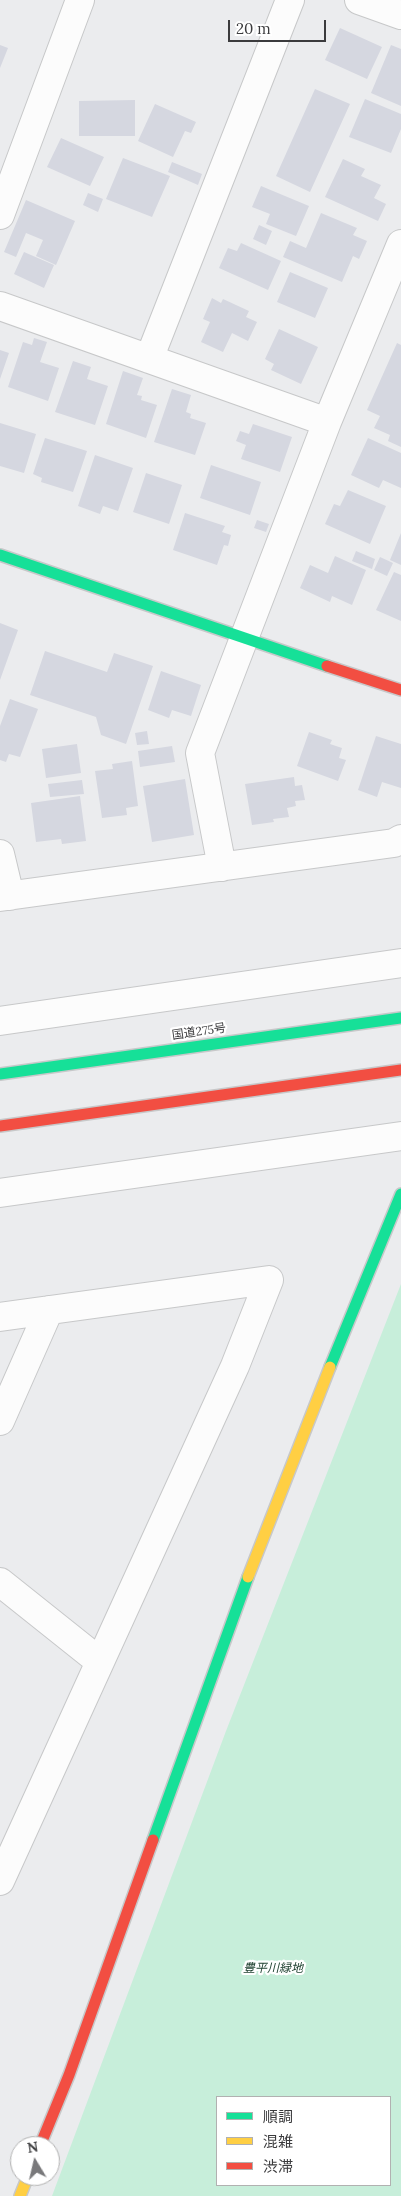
<!DOCTYPE html>
<html>
<head>
<meta charset="utf-8">
<style>
  body { margin:0 }
  #map { position:relative; width:401px; height:2196px; overflow:hidden; background:#ebecee; font-family:Lora,"Noto Sans JP",serif }
  canvas { display:block }
  .legend { position:absolute; left:216px; top:2096px; width:175px; height:90px; box-sizing:border-box; background:#fff; border:1px solid #b1b1b1; margin:0; padding:6px 9px; list-style:none; font-size:15px; color:#3b3b3d }
  .legend li { display:flex; align-items:center; gap:10px; height:25px }
  .legend b { width:25px; border:1px solid #b1b1b1 }
  .north { position:absolute; left:10px; top:2136px; width:50px; height:50px; box-sizing:border-box; background:#fff; border:1px solid #b1b1b1; border-radius:50%; rotate:351deg; font-size:14px; font-weight:700; line-height:20px; text-align:center; color:#3b3b3d }
  .north::after { content:''; display:block; margin:auto; width:18px; height:22px; background:#79797b; clip-path:polygon(50% 0,100% 100%,50% 72%,0 100%) }
  .scale { position:absolute; left:228px; top:20px; width:98px; height:22px; box-sizing:border-box; border:2px solid #3b3b3d; border-top:0; padding-left:6px; font-size:15px; line-height:18px; white-space:nowrap; color:#3b3b3d; -webkit-text-stroke:4px #fff; paint-order:stroke }
</style>
</head>
<body>
<div id="map">
<canvas width="401" height="2196"></canvas>
<ul class="legend">
<li><b style="height:6px;background:#16e098"></b>順調</li>
<li><b style="height:6px;background:#ffcf43"></b>混雑</li>
<li><b style="height:6px;background:#f24e42"></b>渋滞</li>
</ul>
<div class="north">N</div>
<div class="scale">20 m</div>
</div>
<script>
const ctx = document.querySelector('canvas').getContext('2d');
ctx.lineJoin = 'round';
function paint(path, color) {
  ctx.fillStyle = color;
  ctx.fill(path, 'evenodd');
}
function shape(rows) {
  const path = new Path2D();
  for (const r of rows) {
    path.moveTo(r[0], r[1]);
    for (let i = 2; i < r.length; i += 2) path.lineTo(r[i], r[i + 1]);
  }
  return path;
}
function strokePath(path, color, width, dash) {
  ctx.strokeStyle = color;
  ctx.lineWidth = width;
  ctx.lineCap = dash ? 'butt' : 'round';
  ctx.setLineDash(dash || []);
  ctx.stroke(path);
}
function write(font, color, halo, rows, align = 'center') {
  ctx.font = font + ' Lora,"Noto Sans JP",serif';
  ctx.lineWidth = 4.5;
  ctx.setLineDash([]);
  ctx.textBaseline = 'middle';
  ctx.strokeStyle = halo;
  ctx.fillStyle = color;
  for (const [text, x, y, turn = 0] of rows) {
    ctx.save();
    ctx.translate(x, y);
    ctx.rotate((+turn || 0) * Math.PI / 180);
    ctx.textAlign = isNaN(turn) ? turn : align;
    if (halo) ctx.strokeText(text, 0, 0);
    ctx.fillText(text, 0, 0);
    ctx.restore();
  }
}
const green = shape([
  [401,1284,401,2196,52,2196,226,1731],
  [217,2097,390,2097,390,2185,217,2185]
]);
const building = shape([
  [340,28,382,47,367,79,325,60],
  [0,45,8,48,0,68],
  [391,45,401,49,401,106,371,93],
  [315,89,350,104,310,192,276,176],
  [365,99,401,114,401,129,391,153,349,137],
  [135,100,135,136,79,136,79,101],
  [155,104,196,122,191,133,185,131,173,157,138,141],
  [61,138,104,157,90,186,47,167],
  [123,158,170,176,152,217,106,199],
  [343,159,365,169,361,176,381,185,374,198,386,204,378,221,325,197],
  [172,162,202,174,198,185,168,172],
  [261,186,309,206,296,236,266,224,270,214,252,207],
  [88,193,103,199,98,212,83,205],
  [26,200,75,221,56,265,36,256,43,240,26,233,16,257,4,252],
  [321,213,357,228,353,235,367,241,359,259,353,256,342,282,283,257,290,241,306,248],
  [259,225,272,231,266,245,253,239],
  [241,243,281,261,268,290,219,268,228,248,237,251],
  [24,252,54,265,44,288,14,274],
  [290,272,328,288,315,318,277,302],
  [212,298,221,303,223,299,249,311,246,317,257,322,248,341,232,333,223,352,201,342,210,322,203,319],
  [279,329,318,347,301,384,271,370,274,364,265,359],
  [34,338,47,342,40,362,59,368,48,401,8,387,23,342,32,345],
  [397,343,401,345,401,447,388,441,390,435,374,428,380,416,367,410],
  [0,350,9,353,0,379],
  [73,361,91,367,87,379,108,386,95,425,55,412],
  [123,371,143,378,137,395,142,396,141,400,157,405,146,438,106,424],
  [172,389,191,395,186,412,191,414,190,418,206,423,195,455,154,442],
  [0,423,36,434,24,473,0,466],
  [253,424,292,437,280,472,241,459,246,445,236,441,240,431,249,434],
  [45,438,87,451,73,492,41,482,42,478,33,474],
  [368,438,401,453,401,488,383,480,379,488,351,475],
  [95,455,133,468,118,511,103,506,100,514,78,506],
  [211,465,261,482,250,515,200,498],
  [146,473,182,485,169,524,133,512],
  [348,490,386,506,370,544,325,524,334,504,340,506],
  [185,513,225,526,222,532,231,535,228,546,224,545,217,565,173,550],
  [257,520,269,524,266,532,254,528],
  [401,533,401,565,390,560],
  [356,551,375,559,372,569,352,561],
  [335,556,366,570,352,605,332,596,330,602,300,588,310,565,328,573],
  [380,557,393,563,387,576,374,570],
  [394,572,401,575,401,621,376,610],
  [0,623,18,630,0,680],
  [45,651,107,672,114,653,153,666,126,744,101,735,96,717,30,695],
  [161,671,201,685,191,716,172,710,169,718,148,710],
  [10,699,38,709,20,757,9,754,6,762,0,760,0,726],
  [147,731,149,744,137,745,135,733],
  [309,732,332,740,330,744,342,748,339,758,346,760,338,781,297,766],
  [376,736,401,744,401,788,382,782,377,797,358,790],
  [77,744,81,773,46,778,42,749],
  [172,746,175,762,140,767,138,751],
  [132,761,138,806,126,808,127,815,102,818,95,771,113,769,112,764],
  [294,777,295,786,302,785,305,800,295,801,296,806,287,808,289,817,273,819,274,822,252,825,245,784],
  [185,779,194,835,152,842,143,786],
  [82,780,84,794,50,797,48,784],
  [80,796,86,841,62,844,61,839,36,842,31,803]
]);
const street = shape([
  [359,0,401,15],
  [0,215,80,0],
  [0,306,327,422],
  [149,359,290,0],
  [0,854,10,896],
  [222,867,200,753,327,422,401,244],
  [0,897,394,843,401,839],
  [0,1021,401,963],
  [0,1193,401,1136],
  [0,1317,269,1280,235,1366,0,1881],
  [0,1421,49,1310],
  [0,1582,99,1661]
]);
const fast = shape([
  [0,555,327,666],
  [0,1074,401,1018],
  [330,1367,401,1194],
  [153,1840,248,1577]
]);
const slow = shape([
  [248,1577,330,1367],
  [20,2196,28,2176]
]);
const jam = shape([
  [327,666,401,690],
  [0,1126,401,1070],
  [40,2146,69,2075,153,1840]
]);
const streetNames = [
  ["国道275号",199,1032,-8]
];
const parkNames = [
  ["豊平川緑地",273,1969]
];
paint(green, '#c7eeda');
paint(building, '#d5d7e0');
strokePath(street, '#c7c8c9', 30);
strokePath(fast, '#c7c8c9', 14);
strokePath(slow, '#c7c8c9', 14);
strokePath(jam, '#c7c8c9', 14);
strokePath(street, '#fcfcfc', 28);
strokePath(fast, '#16e098', 11);
strokePath(slow, '#ffcf43', 11);
strokePath(jam, '#f24e42', 11);
write('12px', '#3b3b3d', '#fff', streetNames);
write('italic 12px', '#193c2b', '#fff', parkNames);
</script>
</body>
</html>
